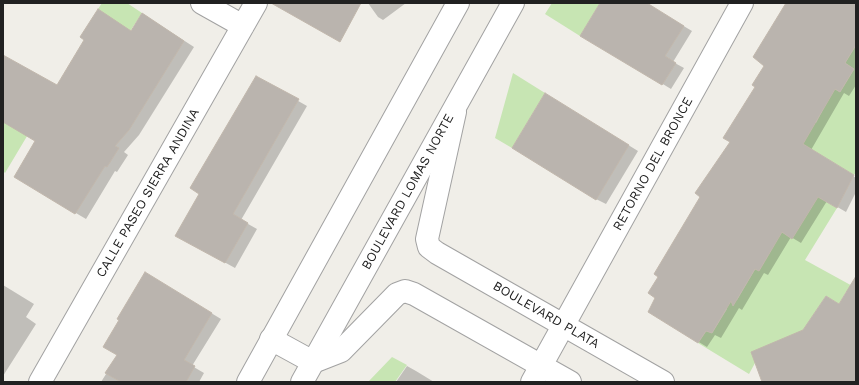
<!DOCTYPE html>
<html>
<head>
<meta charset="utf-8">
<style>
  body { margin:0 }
  #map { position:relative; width:859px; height:385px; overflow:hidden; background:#f0eee8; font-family:"Work Sans",sans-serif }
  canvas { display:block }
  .frame { position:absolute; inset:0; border:4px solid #212121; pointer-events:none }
</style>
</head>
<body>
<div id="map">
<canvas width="859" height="385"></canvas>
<div class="frame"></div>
</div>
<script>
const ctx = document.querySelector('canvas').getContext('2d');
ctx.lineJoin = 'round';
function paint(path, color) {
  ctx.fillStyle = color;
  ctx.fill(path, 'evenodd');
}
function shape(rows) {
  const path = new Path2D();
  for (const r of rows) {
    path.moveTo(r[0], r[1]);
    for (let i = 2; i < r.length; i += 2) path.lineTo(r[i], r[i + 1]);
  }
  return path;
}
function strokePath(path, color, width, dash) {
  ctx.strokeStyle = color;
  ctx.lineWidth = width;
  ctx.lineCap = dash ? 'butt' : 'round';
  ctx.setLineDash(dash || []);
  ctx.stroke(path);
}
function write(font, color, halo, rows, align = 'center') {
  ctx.font = font + ' "Work Sans",sans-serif';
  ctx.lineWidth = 3;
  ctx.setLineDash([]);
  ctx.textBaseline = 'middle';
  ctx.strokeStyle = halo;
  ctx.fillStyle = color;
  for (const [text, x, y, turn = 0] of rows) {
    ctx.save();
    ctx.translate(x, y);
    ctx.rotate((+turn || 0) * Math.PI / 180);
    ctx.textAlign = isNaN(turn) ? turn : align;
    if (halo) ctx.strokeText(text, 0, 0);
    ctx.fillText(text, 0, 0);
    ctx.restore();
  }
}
const grass = shape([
  [102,3,127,3,142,13,127,36,98,9],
  [552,3,600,3,580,36,545,14],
  [856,45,856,172,854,175,800,143,813,122,816,123,823,109,830,86,840,92,854,69,845,63],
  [513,73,545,93,512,148,495,138],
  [57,86,5,173,3,171,3,122],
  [780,173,837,208,805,260,856,288,856,298,846,292,839,304,826,296,801,334,755,363,749,374,698,343,706,331,712,333,727,309,723,306,730,295,737,300,755,269,759,270,768,255,761,251,776,229,792,238],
  [392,357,407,365,395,382,368,382]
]);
const shadow = shape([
  [368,3,406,3,383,20,378,17],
  [621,3,645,3,692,31,673,62,684,68,671,89,582,35],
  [787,3,856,3,856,85,849,96,844,93,811,150,856,178,856,192,846,212,827,201,801,243,791,237,768,275,764,273,742,310,739,308,721,338,715,335,707,347,649,312,701,196,731,142,766,65],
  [143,14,194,47,139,135,124,152,128,155,117,172,115,171,86,219,15,177,36,140,3,121,3,56,58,87,131,32],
  [256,77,307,106,241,220,257,229,235,268,186,241,201,194],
  [555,100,638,151,606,204,596,199],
  [155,279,221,319,192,366,204,373,199,382,101,382,118,355],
  [3,285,34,304,26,317,36,324,3,376],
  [407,366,416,371,434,382,396,382]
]);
const building = shape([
  [271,3,361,3,340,42,271,3],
  [600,3,647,3,684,26,665,56,676,63,662,85,580,36,600,3],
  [786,3,856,3,856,45,845,63,854,69,840,92,835,89,803,144,854,175,837,208,818,197,792,239,782,232,759,271,755,269,733,306,731,301,712,333,706,331,698,343,648,312,655,298,648,293,658,277,654,274,700,197,695,193,730,142,723,138,755,87,752,85,764,66,753,57,786,3],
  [98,9,131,31,142,13,184,41,129,130,115,146,119,148,107,167,105,166,75,214,14,177,35,141,3,122,3,55,57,85,84,40,80,37,98,9],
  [256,76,299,99,233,214,248,223,225,263,175,236,199,194,190,188,256,76],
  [545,93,629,145,596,200,512,148,545,93],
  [145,272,212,313,184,360,195,366,186,382,121,382,105,373,117,355,103,347,119,320,117,319,145,272],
  [856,276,856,382,762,382,751,352,803,330,826,296,839,304,856,276]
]);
const minor = shape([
  [202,3,243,26],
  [455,112,427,239,429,247,437,253,663,382],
  [271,339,313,362,341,351,397,294,405,291,414,294,570,382],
  [40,382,256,3],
  [532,382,742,3]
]);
const tertiary = shape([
  [248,382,458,3],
  [302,382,513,3]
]);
const streetNames = [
  ["RETORNO DEL BRONCE",653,164,-61],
  ["BOULEVARD LOMAS NORTE",408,192,-61],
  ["CALLE PASEO SIERRA ANDINA",148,193,-60],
  ["BOULEVARD PLATA",546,315,30]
];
paint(grass, '#c7e5b3');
paint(shadow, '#0003');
paint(building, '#bab4ae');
strokePath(building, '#c1b7ac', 1);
strokePath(minor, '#a2a2a2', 24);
strokePath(tertiary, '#a2a2a2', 24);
strokePath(minor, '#fff', 22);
strokePath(tertiary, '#fff', 22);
write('13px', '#212121', '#fff', streetNames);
</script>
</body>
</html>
